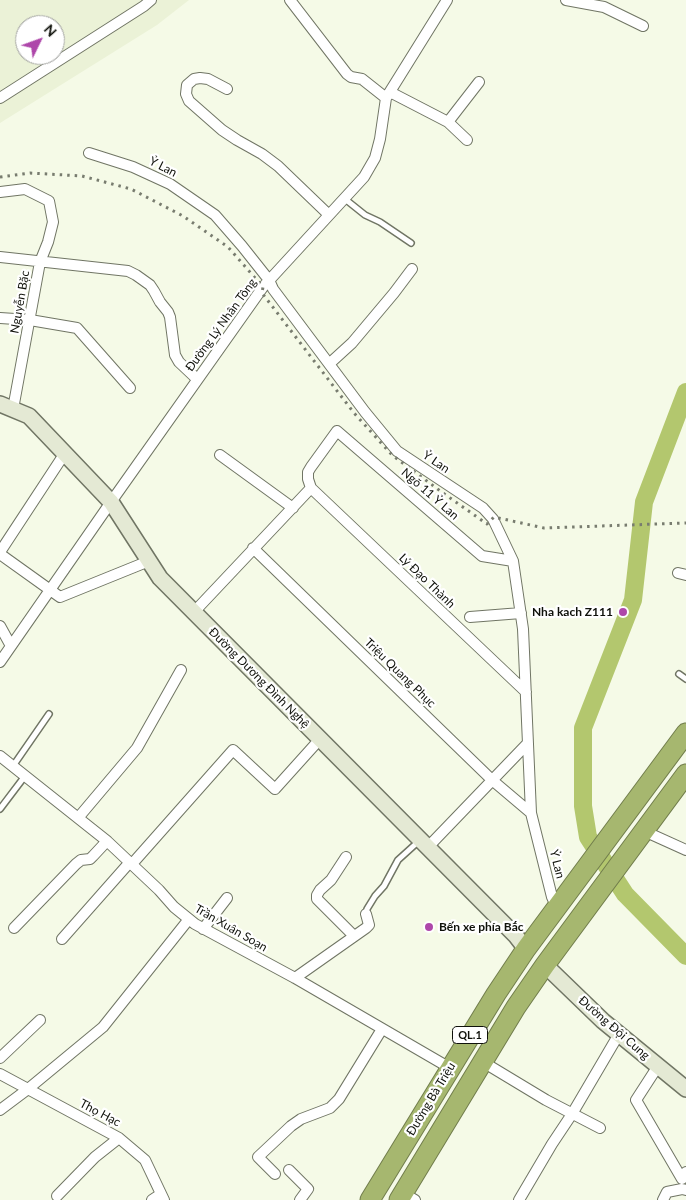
<!DOCTYPE html>
<html>
<head>
<meta charset="utf-8">
<style>
  body { margin:0 }
  #map { position:relative; width:686px; height:1200px; overflow:hidden; background:#f5fae7; font-family:Lato,sans-serif }
  canvas { display:block }
  .north { position:absolute; left:15px; top:15px; width:50px; height:50px; box-sizing:border-box; background:#fff; border:1px solid #9fa09d; border-radius:50%; rotate:48deg; font-size:14px; font-weight:700; line-height:20px; text-align:center; color:#0f110a }
  .north::after { content:''; display:block; margin:auto; width:18px; height:22px; background:#ae47aa; clip-path:polygon(50% 0,100% 100%,50% 72%,0 100%) }
</style>
</head>
<body>
<div id="map">
<canvas width="686" height="1200"></canvas>
<div class="north">N</div>
</div>
<script>
const ctx = document.querySelector('canvas').getContext('2d');
ctx.lineJoin = 'round';
function paint(path, color) {
  ctx.fillStyle = color;
  ctx.fill(path, 'evenodd');
}
function shape(rows) {
  const path = new Path2D();
  for (const r of rows) {
    path.moveTo(r[0], r[1]);
    for (let i = 2; i < r.length; i += 2) path.lineTo(r[i], r[i + 1]);
  }
  return path;
}
function strokePath(path, color, width, dash) {
  ctx.strokeStyle = color;
  ctx.lineWidth = width;
  ctx.lineCap = dash ? 'butt' : 'round';
  ctx.setLineDash(dash || []);
  ctx.stroke(path);
}
function write(font, color, halo, rows, align = 'center') {
  ctx.font = font + ' Lato,sans-serif';
  ctx.lineWidth = 4.5;
  ctx.setLineDash([]);
  ctx.textBaseline = 'middle';
  ctx.strokeStyle = halo;
  ctx.fillStyle = color;
  for (const [text, x, y, turn = 0] of rows) {
    ctx.save();
    ctx.translate(x, y);
    ctx.rotate((+turn || 0) * Math.PI / 180);
    ctx.textAlign = isNaN(turn) ? turn : align;
    if (halo) ctx.strokeText(text, 0, 0);
    ctx.fillText(text, 0, 0);
    ctx.restore();
  }
}
const built = shape([
  [0,0,189,0,157,25,0,123],
  [25,25,55,25,55,55,25,55]
]);
const river = shape([
  [686,392,644,502,633,600,583,728,583,806,588,837,625,894,686,956]
]);
const lane = shape([
  [345,199,365,215,380,222,411,243],
  [679,674,686,679],
  [13,766,49,714],
  [0,809,25,776],
  [366,914,367,909,375,896,384,886,398,860,419,841]
]);
const street = shape([
  [290,0,347,74,351,77,362,79,386,98],
  [566,0,604,7,643,26],
  [227,89,208,79,200,78,194,79,187,85,186,94,189,101,222,130,237,140,262,154,278,166,329,215],
  [390,92,448,122,467,140],
  [0,98,144,6,151,0],
  [448,122,479,82],
  [89,153,133,167,170,184,215,215,242,246,269,280,273,289,365,412,397,451,483,508,493,519,513,561,523,629,531,813,552,897,557,908],
  [0,192,25,189,49,201,53,222,48,242,40,262,13,409],
  [0,257,128,271,136,275,150,285,154,291,160,302,168,312,170,317,175,355,179,362,197,379],
  [0,318,30,320,77,328,130,388],
  [329,364,352,343,394,293,412,269],
  [220,455,293,508],
  [253,548,492,780,531,813],
  [0,552,65,453],
  [0,554,60,597,149,561],
  [513,561,482,556,337,431,311,467,308,472,308,479,311,488,526,692],
  [678,573,686,575],
  [194,612,311,488],
  [470,617,521,613],
  [0,626,11,646],
  [0,662,111,502,263,287,364,177,375,158,380,139,386,98,447,0],
  [0,756,107,841,159,890,174,907,195,924,295,978,450,1068],
  [78,818,137,748,181,670],
  [644,831,686,850],
  [428,847,528,743],
  [346,857,331,880,320,890,317,895,317,899,354,936],
  [132,864,233,750,275,789,320,739],
  [14,928,76,864,81,860,90,859,93,856,107,841],
  [203,929,227,898],
  [62,939,130,862],
  [295,978,366,928,369,925,366,914],
  [0,1058,40,1020],
  [483,1062,546,1100,600,1128],
  [658,1066,636,1100,682,1179,686,1172],
  [0,1074,119,1138,145,1160,164,1200],
  [0,1110,28,1089,103,1027,189,919],
  [289,1170,308,1189,300,1200],
  [275,1174,258,1157,291,1126,301,1119,330,1108,339,1099,382,1029],
  [403,1193,415,1200],
  [57,1196,95,1157,119,1138],
  [152,1200,161,1194],
  [519,1200,552,1144,572,1114,619,1034],
  [663,1200,667,1192,682,1189,686,1190]
]);
const secondary = shape([
  [0,404,29,416,111,502,160,578,516,936,526,949],
  [545,965,603,1021,686,1089]
]);
const highway = shape([
  [370,1200,496,994,526,949,686,733],
  [399,1200,516,1007,545,965,686,774]
]);
const rail = shape([
  [0,177,30,173,82,176,131,189,183,216,228,247,263,287,262,293,354,413,392,455,443,493,487,524,494,517,544,528,686,523]
]);
const markers = [
  [623,612,5,"#ae47aa"],
  [429,927,5,"#ae47aa"]
];
const shields = [
  [470,1035,35]
];
const shieldNames = [
  ["QL.1",470,1035]
];
const streetNames = [
  ["Ỷ Lan",163,167,27],
  ["Nguyễn Bặc",20,302,-80],
  ["Đường Lý Nhân Tông",221,325,-54],
  ["Ỷ Lan",436,462,34],
  ["Ngõ 11 Ỷ Lan",430,494,41],
  ["Lý Đạo Thành",427,581,44],
  ["Triệu Quang Phục",400,673,44],
  ["Đường Dương Đình Nghệ",259,678,45],
  ["Ỷ Lan",557,864,76],
  ["Trần Xuân Soạn",231,928,30],
  ["Đường Đội Cung",614,1028,41],
  ["Đường Bà Triệu",431,1099,-59],
  ["Thọ Hạc",100,1113,28]
];
const poiNames = [
  ["Nha kach Z111",613,612],
  ["Bến xe phía Bắc",439,927,"left"]
];
paint(built, '#ebf2d7');
strokePath(river, '#b3c76e', 18);
strokePath(lane, '#707564', 8);
strokePath(street, '#707564', 12);
strokePath(secondary, '#707564', 18);
strokePath(highway, '#717d4c', 21);
strokePath(lane, '#fff', 5);
strokePath(street, '#fff', 10);
strokePath(secondary, '#e4e9d4', 15);
strokePath(highway, '#a6b76f', 19);
strokePath(rail, '#787c6f', 3, [2.5, 5]);
for (const [x, y, r, color] of markers) {
  const dot = new Path2D();
  dot.arc(x, y, r, 0, 2 * Math.PI);
  ctx.fillStyle = color;
  ctx.fill(dot);
  strokePath(dot, '#fff', 2);
}
for (const [x, y, w] of shields) {
  const box = new Path2D();
  box.roundRect(x - w / 2, y - 8.5, w, 17, 4);
  ctx.fillStyle = '#fff';
  ctx.fill(box);
  strokePath(box, '#0f110a', 1);
}
write('bold 11px', '#0f110a', null, shieldNames);
write('12px', '#0f110a', '#fff', streetNames);
write('bold 12px', '#0f110a', '#fff', poiNames, 'right');
</script>
</body>
</html>
